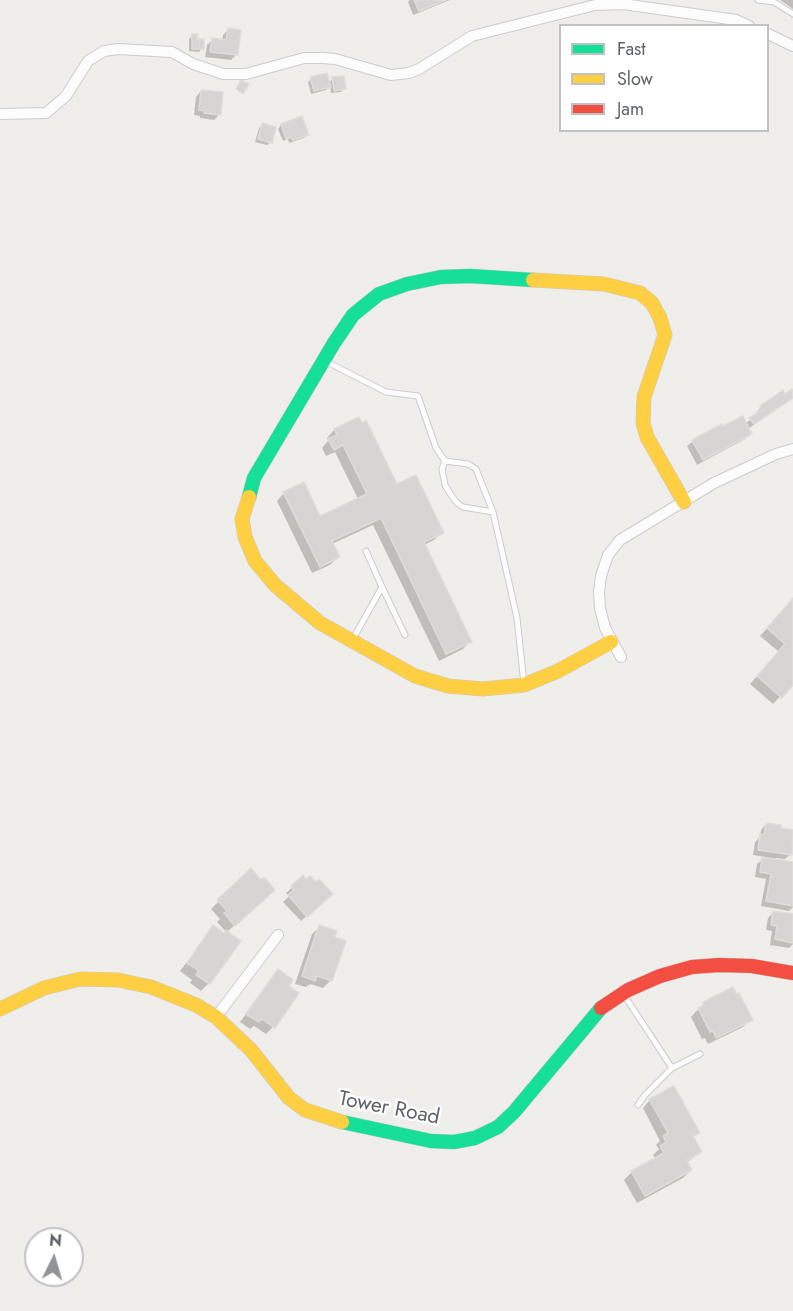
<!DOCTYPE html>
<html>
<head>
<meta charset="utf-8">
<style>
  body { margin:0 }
  #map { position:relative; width:793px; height:1311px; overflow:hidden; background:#efeeea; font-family:Jost,sans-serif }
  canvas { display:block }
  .legend { position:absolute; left:559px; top:24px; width:210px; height:108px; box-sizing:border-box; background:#fff; border:2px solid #bfc1c3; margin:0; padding:8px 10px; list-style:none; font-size:18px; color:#5f6368 }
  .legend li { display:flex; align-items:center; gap:12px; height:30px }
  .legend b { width:30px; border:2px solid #bfc1c3 }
  .north { position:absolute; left:24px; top:1227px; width:60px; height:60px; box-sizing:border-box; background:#fff; border:2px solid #bfc1c3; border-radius:50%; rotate:5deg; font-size:16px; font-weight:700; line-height:24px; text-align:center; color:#5f6368 }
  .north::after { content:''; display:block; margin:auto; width:21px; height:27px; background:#919496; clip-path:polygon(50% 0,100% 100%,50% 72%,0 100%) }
</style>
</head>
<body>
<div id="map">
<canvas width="793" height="1311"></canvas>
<ul class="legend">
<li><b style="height:8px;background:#16e098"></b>Fast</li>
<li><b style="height:8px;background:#ffcf43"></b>Slow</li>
<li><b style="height:8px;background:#f24e42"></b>Jam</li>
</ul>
<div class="north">N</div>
</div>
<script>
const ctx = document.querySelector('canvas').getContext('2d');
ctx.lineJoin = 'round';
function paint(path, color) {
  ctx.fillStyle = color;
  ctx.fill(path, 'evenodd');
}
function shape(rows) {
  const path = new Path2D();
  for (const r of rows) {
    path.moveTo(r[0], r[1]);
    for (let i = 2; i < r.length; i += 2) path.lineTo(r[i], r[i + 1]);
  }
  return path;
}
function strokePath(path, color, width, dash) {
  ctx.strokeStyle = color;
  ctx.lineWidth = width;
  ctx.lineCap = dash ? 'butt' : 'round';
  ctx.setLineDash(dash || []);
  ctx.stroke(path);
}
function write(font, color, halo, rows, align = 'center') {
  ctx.font = font + ' Jost,sans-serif';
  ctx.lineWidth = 4.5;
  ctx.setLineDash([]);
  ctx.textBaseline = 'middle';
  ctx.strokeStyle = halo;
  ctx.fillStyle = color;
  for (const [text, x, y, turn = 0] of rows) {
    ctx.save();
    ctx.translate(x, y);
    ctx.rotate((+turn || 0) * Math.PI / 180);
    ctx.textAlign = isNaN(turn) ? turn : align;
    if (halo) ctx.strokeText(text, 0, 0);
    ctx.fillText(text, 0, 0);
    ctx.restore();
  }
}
const shadow = shape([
  [410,0,450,0,413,15,408,2],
  [780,0,793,0,793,9],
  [228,30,237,54,231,60,205,57,207,45,212,40,222,41,223,35],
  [193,35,202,48,199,52,189,51,189,39],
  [311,79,328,83,333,79,344,88,341,92,331,93,330,86,326,90,311,94,308,82],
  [201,91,220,114,214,120,200,118,200,116,194,115,196,97],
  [262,125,271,142,267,145,255,142,259,128],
  [281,125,307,134,304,138,289,143,288,139,283,141,278,129],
  [792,391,793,397,789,401,748,429,751,434,745,439,697,465,687,446,693,441,722,428,745,424,757,414,756,413,761,407],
  [358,419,396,486,442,533,434,540,424,545,470,642,463,649,439,661,373,525,332,544,338,557,330,565,312,573,277,501,284,493,319,518,358,499,335,452,326,456,322,448,328,441,327,438,334,430],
  [793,600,793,683,773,704,750,684,779,652,760,636],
  [766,824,779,830,793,831,791,854,785,859,776,858,776,861,793,864,793,907,789,911,761,906,766,879,755,877,757,864,765,857,753,855,755,842,760,837,761,830],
  [251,870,265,897,227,932,239,941,209,983,201,991,190,983,192,980,180,971,214,927,224,934,226,932,217,922,220,919,211,909],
  [303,878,326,900,301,921,283,902,289,896,286,893],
  [774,912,793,916,793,944,789,948,770,945,772,931,766,930,768,918],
  [320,927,331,980,323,988,310,984,306,987,295,984,312,934],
  [278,971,273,1027,266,1034,254,1026,250,1029,240,1022],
  [704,1003,751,1019,743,1027,708,1044,705,1038,702,1039,691,1017],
  [650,1100,698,1132,693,1138,700,1152,686,1163,691,1170,683,1178,637,1203,624,1180,632,1172,656,1159,653,1155,659,1149,656,1145,660,1141,643,1108]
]);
const building = shape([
  [414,0,446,0,419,11,414,0],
  [228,28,241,30,238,55,210,52,212,38,226,40,228,28],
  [192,34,198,34,197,39,204,39,204,49,192,49,192,34],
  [327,73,331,87,314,91,310,77,327,73],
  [344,76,346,89,334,91,332,77,344,76],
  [241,80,249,84,243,94,236,89,241,80],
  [201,90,223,92,221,115,204,113,205,111,199,110,201,90],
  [302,116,309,135,293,140,291,137,286,139,281,124,302,116],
  [262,123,276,127,272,143,258,139,262,123],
  [792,389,793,398,754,424,749,418,762,409,760,406,783,390,785,394,792,389],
  [743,416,752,434,703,460,692,440,722,424,723,426,743,416],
  [359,417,362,423,366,420,397,484,416,475,444,533,424,542,472,642,446,654,381,518,332,541,340,557,320,567,283,492,304,482,320,516,367,494,343,445,334,450,328,439,337,435,334,429,359,417],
  [793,598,793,685,782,698,757,676,785,644,767,628,793,598],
  [766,823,781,825,781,828,793,830,792,855,758,850,760,834,764,835,766,823],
  [762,857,793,862,793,906,766,901,771,874,760,872,762,857],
  [251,868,261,880,264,877,275,890,235,926,224,913,227,911,217,900,251,868],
  [303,875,306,879,310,876,316,882,319,879,333,894,307,917,288,895,294,890,291,886,303,875],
  [773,911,793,914,793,943,775,939,777,926,771,925,773,911],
  [213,925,224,933,226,930,241,941,210,984,196,975,199,971,187,963,213,925],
  [319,925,337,931,335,937,346,941,332,981,317,976,315,981,302,976,319,925],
  [278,969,293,980,289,986,299,993,275,1028,262,1019,259,1022,246,1014,278,969],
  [733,987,736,994,739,993,753,1020,716,1038,713,1031,710,1032,698,1008,704,1005,703,1002,733,987],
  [674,1086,700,1133,693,1136,702,1152,687,1160,692,1170,645,1196,631,1171,664,1153,660,1146,666,1142,663,1136,668,1133,649,1099,674,1086]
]);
const lane = shape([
  [758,0,774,2,793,14],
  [325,361,386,392,418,396,436,448,445,461,442,469,445,485,451,495,457,503,463,507,493,512,517,618,524,684],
  [445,461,468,464,476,469,493,512],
  [382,587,405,635],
  [353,639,382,587,366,551],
  [624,995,672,1068],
  [638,1105,645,1095,672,1068,700,1054]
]);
const street = shape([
  [768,34,793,46],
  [0,114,46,113,66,96,88,61,104,51,118,49,172,52,193,64,223,74,246,74,304,58,323,58,335,59,391,75,409,73,419,69,472,36,595,5,623,4,715,17,736,20,749,26],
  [621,657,605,628,600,608,599,592,601,576,608,555,620,540,714,483,776,454,793,449],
  [216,1017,278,935]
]);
const fast = shape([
  [249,497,254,478,334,343,353,315,379,294,407,284,441,277,470,276,533,280],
  [342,1122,431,1141,454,1142,475,1138,498,1127,514,1112,601,1008]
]);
const slow = shape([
  [533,280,604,284,640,293,652,303,660,318,665,335,644,397,643,423,647,437,684,502],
  [249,497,242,519,245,537,255,561,275,585,320,623,415,676,448,686,483,689,524,685,558,671,611,642],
  [0,1009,44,988,80,979,118,980,151,987,196,1005,216,1017,251,1050,289,1098,305,1110,342,1122]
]);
const jam = shape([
  [601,1008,628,990,660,976,692,967,719,965,752,966,793,973]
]);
const streetNames = [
  ["Tower Road",389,1109,11]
];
paint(shadow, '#0003');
paint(building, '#d6d5d3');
strokePath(building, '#deddd9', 1.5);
strokePath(lane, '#cbcccc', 7);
strokePath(street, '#cbcccc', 12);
strokePath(fast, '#cacacb', 15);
strokePath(slow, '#cacacb', 15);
strokePath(jam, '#cacacb', 15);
strokePath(lane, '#fdfcfc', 5);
strokePath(street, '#fdfcfc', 10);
strokePath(fast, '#16e098', 14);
strokePath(slow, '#ffcf43', 14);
strokePath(jam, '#f24e42', 14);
write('21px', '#5f6368', '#fff', streetNames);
</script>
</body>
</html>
